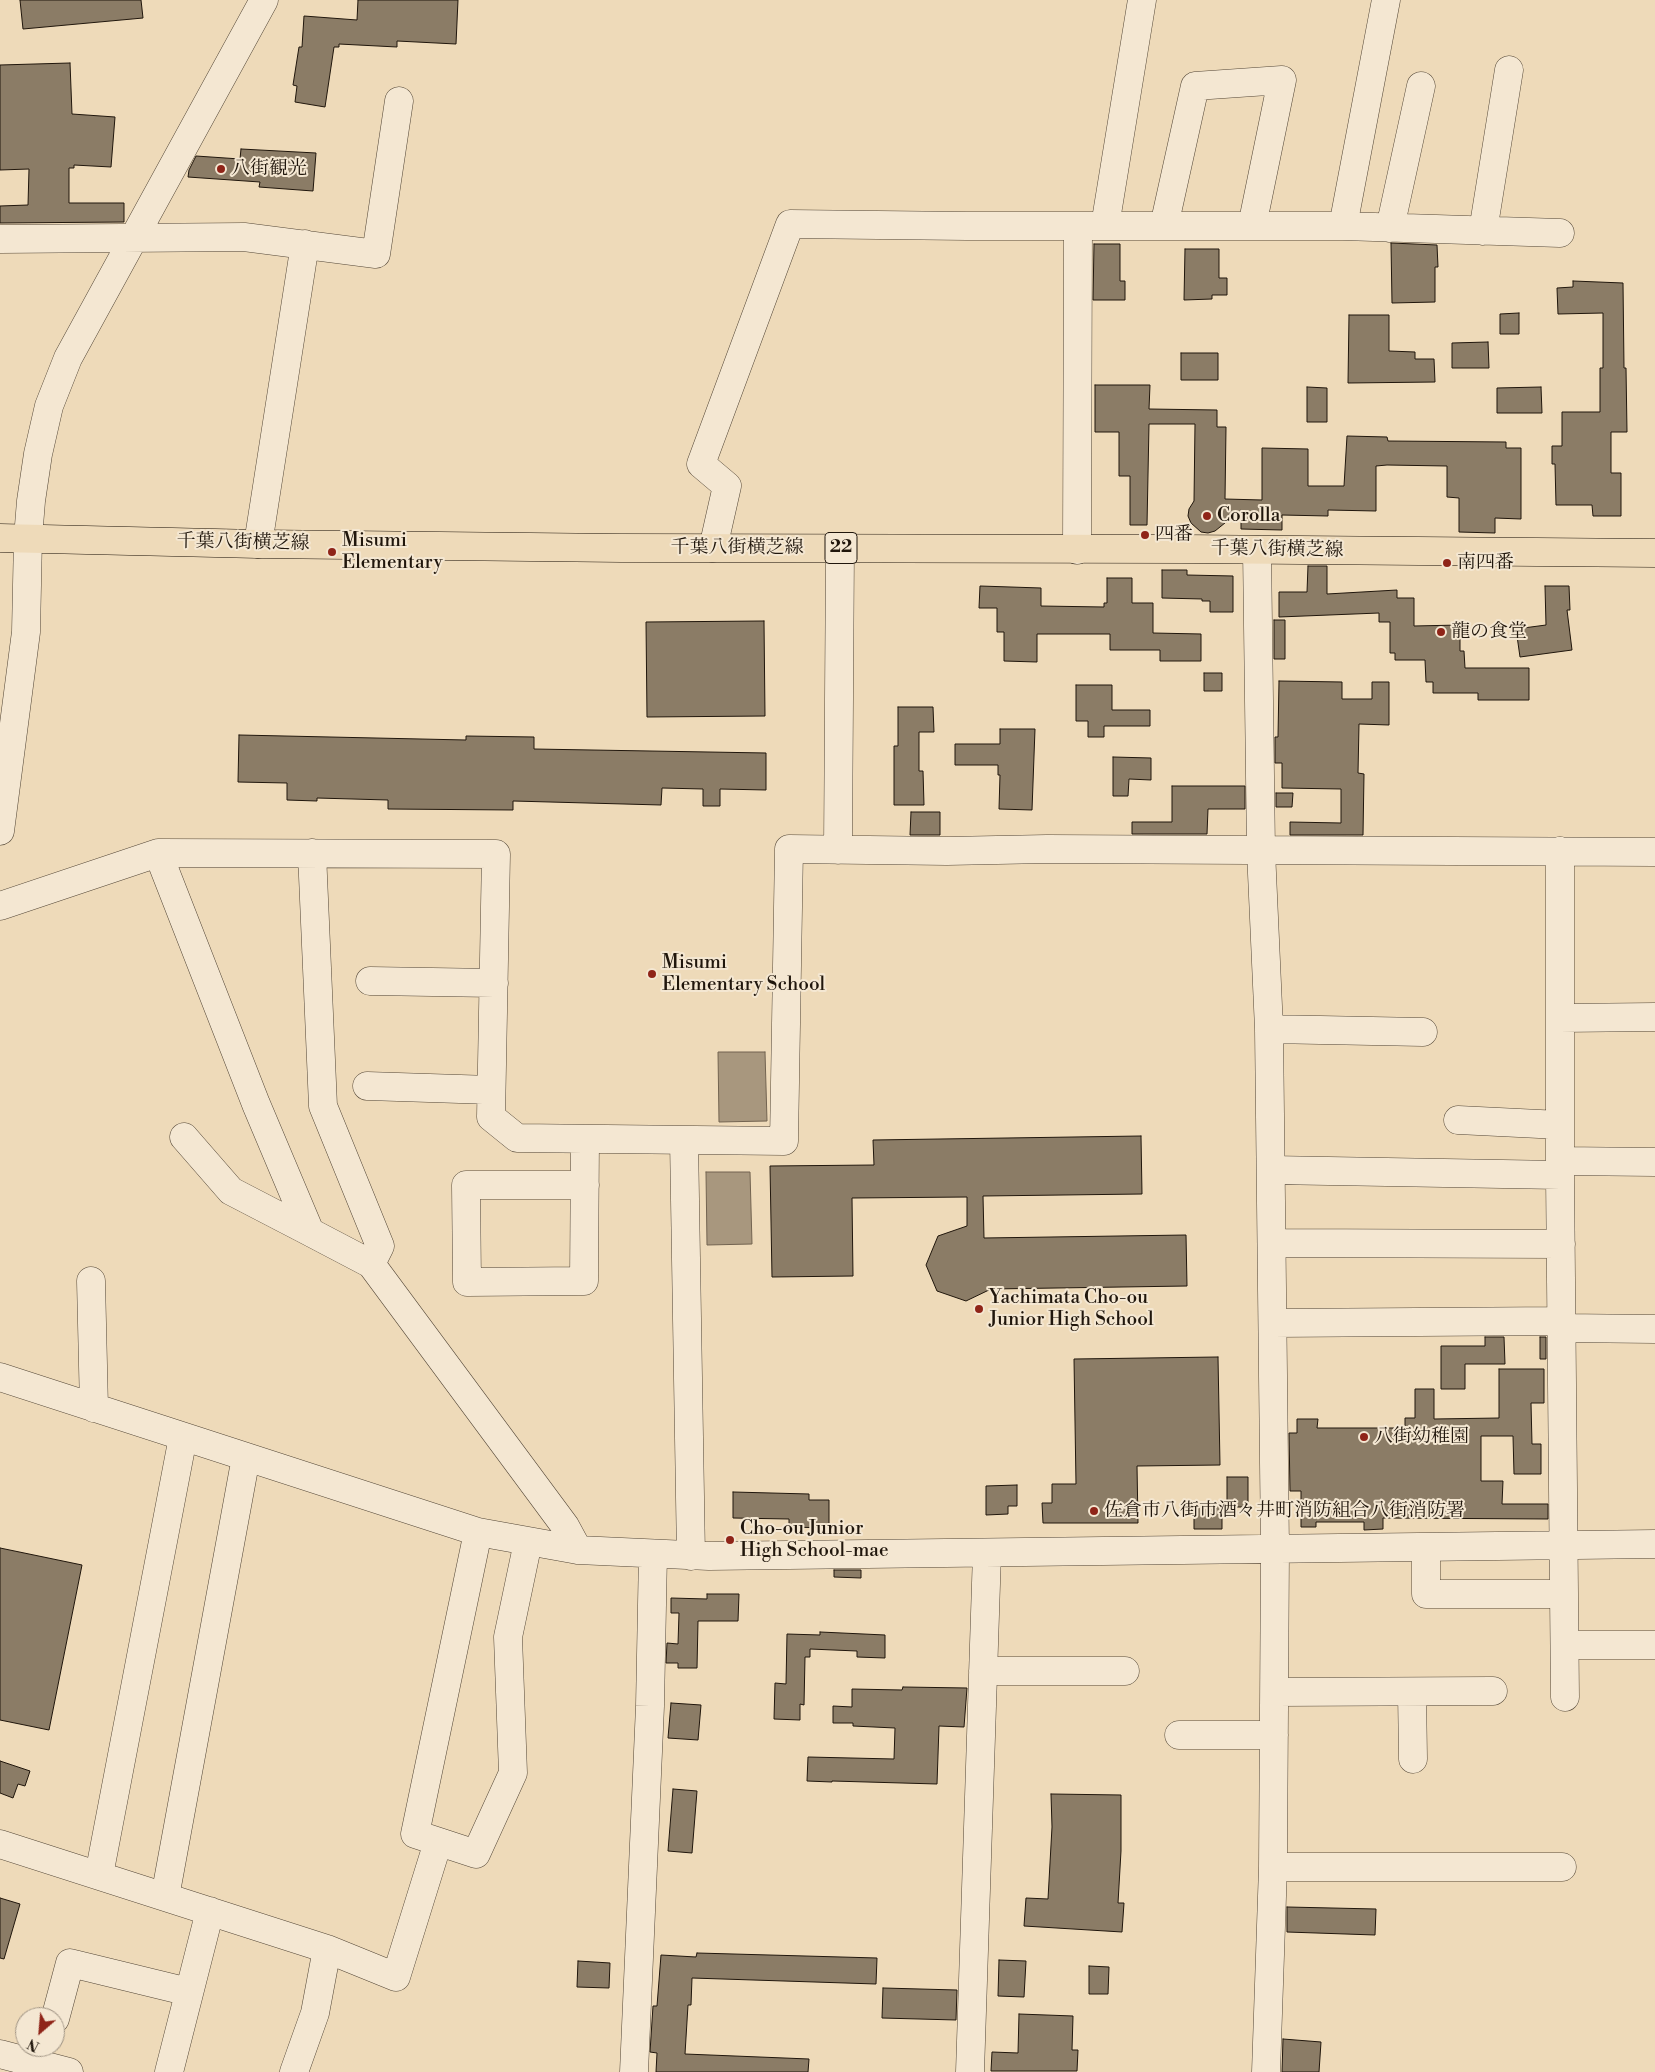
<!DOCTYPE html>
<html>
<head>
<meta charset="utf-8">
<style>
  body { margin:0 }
  #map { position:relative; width:1655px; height:2072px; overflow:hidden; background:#eedab9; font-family:"Libre Bodoni",serif }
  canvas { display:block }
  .north { position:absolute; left:15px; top:2007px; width:50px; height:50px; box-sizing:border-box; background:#f4e7d2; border:1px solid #9f9383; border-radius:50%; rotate:207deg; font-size:14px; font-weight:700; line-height:20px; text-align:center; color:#20160c }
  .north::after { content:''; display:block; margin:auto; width:18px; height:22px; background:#8f2418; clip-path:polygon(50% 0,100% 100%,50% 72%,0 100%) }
</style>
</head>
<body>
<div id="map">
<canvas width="1655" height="2072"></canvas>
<div class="north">N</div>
</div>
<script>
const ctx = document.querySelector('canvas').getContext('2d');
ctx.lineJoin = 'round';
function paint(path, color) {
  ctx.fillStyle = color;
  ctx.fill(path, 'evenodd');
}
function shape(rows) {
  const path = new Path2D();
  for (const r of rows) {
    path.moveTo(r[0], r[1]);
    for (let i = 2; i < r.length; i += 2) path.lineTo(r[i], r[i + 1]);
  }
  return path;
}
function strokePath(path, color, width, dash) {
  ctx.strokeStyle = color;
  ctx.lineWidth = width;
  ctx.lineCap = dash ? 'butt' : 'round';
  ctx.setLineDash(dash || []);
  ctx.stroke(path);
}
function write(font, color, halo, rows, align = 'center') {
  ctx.font = font + ' "Libre Bodoni","Noto Serif JP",serif';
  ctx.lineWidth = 4;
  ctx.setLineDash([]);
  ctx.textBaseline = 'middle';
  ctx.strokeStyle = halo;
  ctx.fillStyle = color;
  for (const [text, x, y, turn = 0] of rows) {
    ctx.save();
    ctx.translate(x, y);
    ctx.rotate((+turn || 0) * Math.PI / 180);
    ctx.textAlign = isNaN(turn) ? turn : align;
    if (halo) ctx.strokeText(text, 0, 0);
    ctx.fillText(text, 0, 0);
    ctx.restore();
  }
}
const water = shape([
  [765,1052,767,1121,719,1122,718,1052,765,1052],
  [706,1172,750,1172,752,1244,707,1245,706,1172]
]);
const building = shape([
  [20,0,141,0,143,18,23,29,20,0],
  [358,0,458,0,456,44,397,41,397,47,339,44,339,47,334,47,325,107,295,102,297,86,293,85,299,47,302,47,304,16,357,20,358,0],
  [70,63,72,114,115,117,111,167,74,165,74,168,69,168,69,203,124,203,124,222,0,223,0,206,28,205,29,169,0,170,0,65,70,63],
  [241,149,316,153,313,191,259,187,260,182,188,177,189,170,196,156,240,159,241,149],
  [1391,243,1437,245,1438,267,1435,267,1435,302,1392,303,1391,243],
  [1094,244,1120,244,1120,281,1125,281,1125,300,1093,300,1094,244],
  [1185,249,1219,249,1219,278,1227,278,1227,295,1212,295,1212,299,1184,300,1185,249],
  [1573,281,1623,283,1624,368,1626,368,1627,432,1611,432,1611,473,1621,473,1621,516,1593,516,1592,505,1556,505,1555,464,1552,464,1552,446,1562,446,1562,412,1600,412,1600,368,1603,368,1603,313,1558,314,1557,288,1573,287,1573,281],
  [1519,313,1519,334,1500,334,1500,314,1519,313],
  [1349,315,1389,315,1389,351,1415,352,1415,359,1434,359,1435,382,1348,383,1349,315],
  [1488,342,1489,368,1452,368,1452,343,1488,342],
  [1181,353,1218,353,1218,380,1181,380,1181,353],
  [1095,385,1150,385,1149,409,1217,410,1217,427,1226,427,1225,499,1262,500,1262,448,1308,449,1308,486,1344,486,1347,436,1387,437,1388,441,1506,442,1506,448,1521,448,1521,519,1495,518,1495,533,1459,532,1459,498,1447,497,1447,466,1387,465,1376,466,1376,511,1328,510,1328,516,1282,515,1282,530,1241,529,1241,510,1215,531,1208,533,1201,532,1191,523,1188,516,1189,509,1194,501,1195,424,1149,424,1147,525,1130,525,1130,476,1119,476,1119,432,1095,432,1095,385],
  [1307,387,1327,388,1327,422,1307,422,1307,387],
  [1541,387,1542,413,1497,413,1497,388,1541,387],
  [1308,566,1327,566,1327,594,1397,590,1397,598,1414,598,1414,626,1460,625,1460,651,1464,651,1465,668,1529,668,1529,700,1478,700,1478,693,1433,693,1433,682,1426,682,1425,660,1395,660,1395,653,1390,653,1390,622,1379,622,1379,613,1279,617,1279,592,1307,592,1308,566],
  [1162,570,1187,570,1187,575,1233,576,1233,612,1210,612,1210,601,1202,601,1202,599,1162,598,1162,570],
  [1107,578,1132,578,1132,603,1153,603,1153,633,1201,634,1201,661,1160,661,1160,650,1110,650,1110,634,1037,634,1037,662,1004,661,1004,632,997,632,997,608,979,608,980,586,1041,588,1041,606,1104,607,1104,603,1107,603,1107,578],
  [1545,586,1569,586,1570,610,1567,610,1572,650,1520,657,1516,629,1546,625,1545,586],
  [1274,620,1285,620,1285,659,1274,659,1274,620],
  [764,621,765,716,647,717,646,622,764,621],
  [1204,673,1222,673,1222,691,1204,691,1204,673],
  [1279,681,1342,682,1342,699,1372,699,1372,682,1389,682,1389,725,1359,724,1358,773,1364,774,1363,835,1290,835,1290,822,1341,823,1341,789,1282,788,1282,763,1275,763,1275,737,1278,737,1279,681],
  [1076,685,1112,685,1112,710,1150,710,1150,726,1104,726,1104,737,1088,737,1088,721,1076,721,1076,685],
  [898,707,933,707,934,732,919,732,919,771,923,771,924,805,894,805,894,746,898,746,898,707],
  [1000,729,1035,729,1032,810,999,809,1000,775,998,775,998,765,955,765,955,744,1000,744,1000,729],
  [239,735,466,740,466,736,534,737,534,749,766,753,766,790,720,789,720,806,703,806,703,789,662,788,661,805,513,801,513,810,388,809,388,800,317,798,317,801,287,800,287,783,238,782,239,735],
  [1113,757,1151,758,1151,780,1129,779,1128,796,1113,796,1113,757],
  [1172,786,1245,786,1245,809,1208,809,1207,834,1132,834,1132,822,1172,822,1172,786],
  [1276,793,1293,793,1292,807,1276,807,1276,793],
  [911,812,940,812,940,835,910,835,911,812],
  [1141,1136,1142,1194,983,1196,984,1238,1186,1235,1187,1286,991,1289,966,1301,937,1291,926,1265,938,1236,967,1226,967,1197,852,1198,853,1276,772,1277,770,1166,874,1165,873,1140,1141,1136],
  [1485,1337,1504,1337,1505,1364,1465,1364,1465,1389,1441,1389,1441,1346,1485,1346,1485,1337],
  [1540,1337,1546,1337,1546,1359,1540,1359,1540,1337],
  [1218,1357,1220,1465,1137,1466,1138,1523,1043,1523,1042,1503,1052,1503,1052,1484,1076,1484,1074,1359,1218,1357],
  [1499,1369,1544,1369,1544,1403,1531,1403,1532,1444,1541,1444,1541,1474,1514,1474,1513,1436,1481,1436,1481,1481,1503,1481,1502,1504,1548,1504,1548,1519,1383,1518,1383,1529,1364,1530,1364,1522,1316,1522,1316,1527,1301,1527,1301,1491,1290,1491,1289,1433,1297,1433,1297,1419,1318,1419,1317,1428,1405,1428,1405,1418,1415,1418,1415,1389,1434,1389,1434,1419,1499,1418,1499,1369],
  [1227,1477,1248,1477,1248,1507,1227,1507,1227,1477],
  [1017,1485,1017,1506,1008,1506,1008,1514,986,1515,986,1486,1017,1485],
  [733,1492,809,1494,809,1500,829,1500,829,1528,789,1527,789,1519,733,1518,733,1492],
  [1194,1503,1222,1503,1222,1529,1194,1529,1194,1503],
  [0,1548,82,1565,49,1730,0,1720,0,1548],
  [834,1570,861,1570,861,1578,834,1577,834,1570],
  [707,1594,739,1594,738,1621,698,1621,697,1668,678,1668,678,1663,666,1663,667,1643,678,1644,679,1613,671,1613,671,1598,707,1599,707,1594],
  [820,1632,885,1635,885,1658,857,1657,857,1651,810,1649,810,1657,805,1657,804,1705,800,1704,800,1720,774,1719,775,1683,786,1684,787,1634,820,1635,820,1632],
  [903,1687,967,1688,964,1727,939,1726,937,1784,832,1781,832,1782,807,1781,808,1757,894,1759,895,1728,853,1726,853,1723,833,1723,833,1706,852,1707,852,1689,902,1690,903,1687],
  [671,1703,701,1705,698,1740,668,1738,671,1703],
  [0,1761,30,1771,25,1786,18,1784,13,1798,0,1793,0,1761],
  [673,1789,697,1791,692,1853,668,1851,673,1789],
  [1051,1794,1121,1795,1121,1851,1118,1903,1124,1903,1122,1932,1024,1926,1026,1898,1048,1899,1052,1827,1051,1794],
  [0,1898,20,1904,4,1959,0,1958,0,1898],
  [1287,1907,1376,1909,1375,1935,1287,1932,1287,1907],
  [697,1953,877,1958,876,1984,692,1978,691,2005,688,2005,685,2054,809,2059,808,2072,656,2072,657,2053,650,2052,653,2006,657,2006,661,1955,696,1957,697,1953],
  [999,1960,1026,1961,1024,1997,998,1996,999,1960],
  [578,1961,610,1963,609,1988,577,1987,578,1961],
  [1089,1966,1109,1967,1108,1994,1089,1994,1089,1966],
  [883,1988,957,1990,956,2020,882,2018,883,1988],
  [1019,2014,1073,2016,1072,2050,1078,2050,1077,2071,991,2071,992,2052,1018,2053,1019,2014],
  [1283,2039,1321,2042,1319,2072,1282,2072,1283,2039]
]);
const minor = shape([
  [1105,226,1142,0],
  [1164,226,1195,86,1282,80,1252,226],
  [1343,226,1386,0],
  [1390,228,1421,86],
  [1483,231,1509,70],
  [0,239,244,237,376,254,399,101],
  [258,544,305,244],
  [713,548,727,486,701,464,790,224,967,226,1343,226,1560,233],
  [1077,550,1078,226],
  [1257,550,1261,851,1269,1029,1275,1549,1273,1867,1266,2072],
  [0,831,26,632,28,538,31,501,38,454,49,406,68,358,264,0],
  [838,850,840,548],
  [1560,851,1560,1175,1565,1697],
  [158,853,256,1104,310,1232,371,1264,565,1526,578,1550],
  [312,853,323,1106,380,1246,371,1264],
  [0,906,158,853,496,854,491,1117,517,1138,784,1141,789,849,947,851,1047,849,1655,852],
  [370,981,494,983],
  [1560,1018,1655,1017],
  [1269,1029,1423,1032],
  [367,1086,491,1090],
  [1458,1120,1560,1125],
  [184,1137,231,1191,310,1232],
  [684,1140,691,1556],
  [1560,1161,1655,1162],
  [1271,1170,1560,1175],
  [585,1185,466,1185,467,1282,584,1281,585,1139],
  [1272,1243,1561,1244],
  [91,1281,94,1408],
  [1273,1323,1562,1321],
  [1562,1328,1655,1329],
  [0,1377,478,1532,578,1550,709,1556,1655,1544],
  [478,1532,415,1834,476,1854,513,1773,508,1637,528,1542],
  [1426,1547,1426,1594,1564,1594],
  [1565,1645,1655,1645],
  [983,1671,1125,1671],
  [1275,1692,1493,1691],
  [1412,1692,1413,1759],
  [1179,1735,1274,1735],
  [0,1844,327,1949,396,1977,438,1842],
  [1273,1867,1562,1867],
  [99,1875,183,1437],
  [165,1897,246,1457],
  [55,2019,70,1963,189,1992],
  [0,2054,69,2072],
  [169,2072,210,1911],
  [294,2072,315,2013,327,1949],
  [634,2072,650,1706,653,1554],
  [970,2072,987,1553]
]);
const major = shape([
  [0,538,258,544,621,548,1182,549,1655,553]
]);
const markers = [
  [221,169,5,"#8f2418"],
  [1207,516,5,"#8f2418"],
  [1145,535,5,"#8f2418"],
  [332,552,5,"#8f2418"],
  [1447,563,5,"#8f2418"],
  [1441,632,5,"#8f2418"],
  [652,974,5,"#8f2418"],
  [979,1309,5,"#8f2418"],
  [1364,1437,5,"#8f2418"],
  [1094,1511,5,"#8f2418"],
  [730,1540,5,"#8f2418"]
];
const shields = [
  [841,548,32]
];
const shieldNames = [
  ["22",841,548]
];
const poiNames = [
  ["八街観光",231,169],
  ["Corolla",1217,516],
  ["四番",1155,535],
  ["Misumi",342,541],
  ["Elementary",342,563],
  ["南四番",1457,563],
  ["龍の食堂",1451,632],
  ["Misumi",662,963],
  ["Elementary School",662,985],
  ["Yachimata Cho-ou",989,1298],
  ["Junior High School",989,1320],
  ["八街幼稚園",1374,1437],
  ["佐倉市八街市酒々井町消防組合八街消防署",1104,1511],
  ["Cho-ou Junior",740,1529],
  ["High School-mae",740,1551]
];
const streetNames = [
  ["千葉八街横芝線",243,543,1],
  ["千葉八街横芝線",737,548],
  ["千葉八街横芝線",1277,550,1]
];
paint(water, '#a8977e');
strokePath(water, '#726350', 1);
paint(building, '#8b7c66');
strokePath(building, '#20160c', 1);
strokePath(minor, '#544737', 29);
strokePath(major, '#20160c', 29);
strokePath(minor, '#f4e7d2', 28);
strokePath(major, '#eedab9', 28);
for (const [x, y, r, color] of markers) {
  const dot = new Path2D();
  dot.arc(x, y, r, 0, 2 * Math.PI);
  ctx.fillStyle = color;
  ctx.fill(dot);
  strokePath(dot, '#f4e7d2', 2);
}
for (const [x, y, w] of shields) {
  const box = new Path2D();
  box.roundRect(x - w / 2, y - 15.5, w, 31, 4);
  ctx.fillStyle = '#f4e7d2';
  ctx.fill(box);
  strokePath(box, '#20160c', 1);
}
write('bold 18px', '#20160c', null, shieldNames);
write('19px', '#20160c', '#f4e7d2', poiNames, 'left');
write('19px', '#20160c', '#f4e7d2', streetNames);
</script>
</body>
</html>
